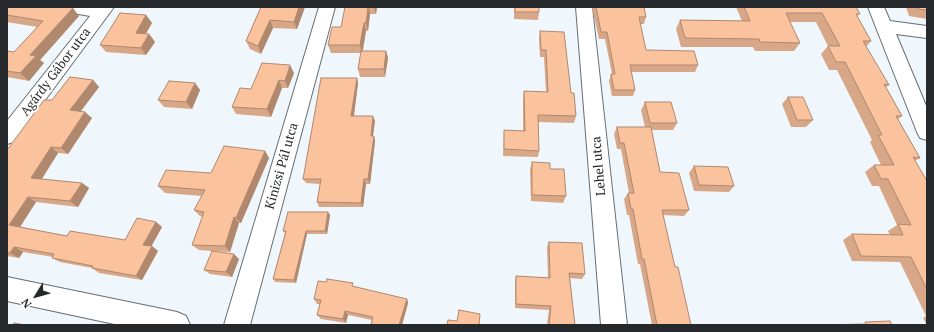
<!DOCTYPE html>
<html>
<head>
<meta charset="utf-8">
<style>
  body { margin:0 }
  #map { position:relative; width:934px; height:332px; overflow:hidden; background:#eff6fc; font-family:"PT Serif",serif }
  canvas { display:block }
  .frame { position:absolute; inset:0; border:8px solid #26292b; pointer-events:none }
  .north { position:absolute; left:16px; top:276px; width:40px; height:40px; -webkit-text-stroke:3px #fff; paint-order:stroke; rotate:233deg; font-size:11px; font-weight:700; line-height:16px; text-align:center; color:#26292b }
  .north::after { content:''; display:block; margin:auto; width:14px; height:18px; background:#26292b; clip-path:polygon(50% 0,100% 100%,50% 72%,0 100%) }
</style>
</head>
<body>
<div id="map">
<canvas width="934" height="332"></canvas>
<div class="frame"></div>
<div class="north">N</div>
</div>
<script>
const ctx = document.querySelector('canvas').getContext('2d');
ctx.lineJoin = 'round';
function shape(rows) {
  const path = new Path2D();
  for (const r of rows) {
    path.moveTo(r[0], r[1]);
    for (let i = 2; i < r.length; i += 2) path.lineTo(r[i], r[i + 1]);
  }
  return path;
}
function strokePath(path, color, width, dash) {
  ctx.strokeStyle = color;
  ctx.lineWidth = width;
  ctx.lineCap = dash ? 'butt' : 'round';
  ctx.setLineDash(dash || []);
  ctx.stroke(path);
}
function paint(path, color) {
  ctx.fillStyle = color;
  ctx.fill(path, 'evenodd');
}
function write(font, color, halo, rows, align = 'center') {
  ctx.font = font + ' "PT Serif",serif';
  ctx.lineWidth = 4;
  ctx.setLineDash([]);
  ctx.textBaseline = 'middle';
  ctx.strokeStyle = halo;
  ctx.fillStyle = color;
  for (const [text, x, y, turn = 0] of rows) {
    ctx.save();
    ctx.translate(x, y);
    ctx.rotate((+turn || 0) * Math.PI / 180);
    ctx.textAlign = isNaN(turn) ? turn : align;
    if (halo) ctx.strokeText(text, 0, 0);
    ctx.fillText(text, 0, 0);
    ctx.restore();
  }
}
const minor = shape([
  [59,7,114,7,14,142,7,144,7,121,90,16,61,11,59,7],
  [319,7,335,7,250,325,224,325,319,7],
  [576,7,592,7,627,325,601,325,576,7],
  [868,7,884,7,890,21,927,26,927,38,896,34,927,108,927,140,920,138,917,132,868,7],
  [7,277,177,312,186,316,190,325,119,325,7,301,7,277]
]);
const wall = shape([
  [7,7,79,16,40,60,44,63,29,81,7,77,7,51,14,52,37,27,7,22],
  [261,7,305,7,297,29,273,28,261,54,250,49,246,41],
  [345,7,377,7,376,14,370,14,368,31,366,31,363,51,386,51,388,58,385,77,360,77,358,69,361,53,331,53,328,45,341,27],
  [514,7,539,7,539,12,538,20,514,19],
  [592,7,644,7,646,17,644,24,640,24,646,50,698,65,695,72,631,72,635,90,633,96,612,96,609,81,611,74,612,74,605,39,599,39],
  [736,7,856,7,860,14,857,16,871,41,866,47,889,85,886,87,902,116,898,119,920,158,915,161,927,181,927,325,923,318,926,316,900,262,852,261,843,240,852,234,890,235,888,231,897,225,879,186,872,186,865,172,874,165,881,165,870,142,872,140,837,70,829,70,821,54,828,46,816,22,790,22,800,43,794,51,755,51,753,47,681,47,676,29,680,20,742,21],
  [906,7,927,7,927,19,909,16],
  [146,15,152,23,146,34,149,34,155,42,146,55,106,52,100,45],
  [540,31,571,93,576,116,574,123,538,122,539,151,538,157,503,156,504,130,523,131,523,99,524,91,546,92,544,57,540,57,539,39],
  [294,73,288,88,282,88,271,117,236,114,232,107,251,89],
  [357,78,358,83,354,116,375,121,373,136,374,136,375,141,370,184,366,184,363,207,319,207,317,202,320,184,306,183,303,179],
  [93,80,99,87,81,111,92,118,68,154,58,153,42,179,82,183,89,188,78,207,36,202,20,227,67,236,125,240,156,222,162,227,151,246,158,251,142,280,99,273,92,268,60,262,52,258,53,257,23,252,19,258,7,256,7,150,52,100],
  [195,83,200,90,192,109,164,107,158,100],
  [788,97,813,120,806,127,791,127,782,104],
  [645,102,677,123,673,130,651,130,660,172,689,210,684,216,663,215,675,267,691,325,652,325,640,264,638,264,629,215,627,215,624,199,628,193,629,193,621,149,617,149,614,134,617,127,645,127,641,110],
  [265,151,269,158,241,223,239,223,230,252,213,251,239,259,232,277,210,274,204,270,212,251,199,250,192,245,203,217,200,216,194,210,202,196,165,193,158,186,211,173],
  [532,162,550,169,566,196,563,203,531,201,530,169],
  [694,166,734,186,729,192,694,191,689,173],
  [328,212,330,215,327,234,307,234,296,283,275,282,273,279,285,233,283,231],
  [549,242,585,274,582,279,570,278,575,325,547,325,549,310,515,308,515,281,516,276,548,278,547,247],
  [355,287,407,299,408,303,402,325,372,325,371,324,372,320,348,315,346,323,321,319,317,315,320,304,317,304,314,299]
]);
const shadedWall = shape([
  [299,7,305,7,297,29,294,22],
  [369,7,370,14,368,31,366,23],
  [374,7,377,7,376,14],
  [73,8,79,16,40,60,44,63,29,81,20,73,30,55],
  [146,15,152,23,141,41,136,33],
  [270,20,273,28,261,54,258,46],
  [364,23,366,31,362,53,360,45],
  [149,34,155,42,146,55,141,48],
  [386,51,388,58,385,77,384,69],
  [290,65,294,73,288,88,285,81],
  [357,78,358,83,353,121,351,116],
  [93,80,99,87,77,116,70,110],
  [279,80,282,88,271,117,267,109],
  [195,83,200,90,192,109,186,102],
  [85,112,92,118,68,154,61,148],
  [373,116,375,121,372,141,371,136],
  [374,136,375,141,370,184,368,179],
  [51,147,58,153,39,183,31,178],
  [265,151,269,158,241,223,236,218],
  [364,179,366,184,363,207,361,203],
  [82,183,89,188,78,207,70,201],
  [28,197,36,202,18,230,9,225],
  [328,212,330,215,327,234,325,231],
  [234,217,239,223,230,252,225,246],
  [156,222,162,227,150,249,143,245],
  [306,231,307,234,296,283,294,280],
  [152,246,158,251,142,280,136,276],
  [14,247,23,252,19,258,10,253],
  [234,254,239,259,232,277,226,272],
  [407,299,408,303,402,325,399,325],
  [345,311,348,315,346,323,343,319]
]);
const building = shape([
  [7,7,69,7,73,8,30,55,36,56,20,73,7,71,7,51,14,52,43,21,7,15,7,7],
  [261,7,299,7,294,22,270,20,258,46,246,41,261,7],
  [345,7,368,7,366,23,364,23,360,45,328,45,332,27,341,27,345,7],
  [515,7,539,7,539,12,515,12,515,7],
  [596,7,644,7,646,17,639,17,646,50,694,51,698,65,630,65,635,90,614,90,611,74,615,74,607,32,601,32,596,7],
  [744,7,856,7,860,14,856,14,871,41,863,41,889,85,884,84,902,116,896,116,920,158,913,157,927,181,927,289,911,257,861,256,852,234,903,235,898,224,911,225,888,179,881,179,874,165,894,165,878,135,882,135,845,62,836,62,828,46,840,46,822,13,786,13,800,43,760,42,759,39,685,38,680,20,750,21,744,7],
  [916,7,927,7,927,10,917,9,916,7],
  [120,13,146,15,136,33,149,34,141,48,100,45,120,13],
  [540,31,564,32,571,93,574,93,576,116,538,115,539,151,504,149,504,130,525,131,524,91,548,92,546,50,541,50,540,31],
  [361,51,386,51,384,69,358,69,361,51],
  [262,63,290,65,285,81,279,80,267,109,232,107,240,88,251,89,262,63],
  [70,77,93,80,70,110,85,112,61,148,51,147,31,178,82,183,70,201,28,197,9,225,67,236,70,231,125,240,137,218,156,222,143,245,152,246,136,276,92,268,93,266,52,258,54,254,14,247,10,253,7,253,7,150,44,100,52,100,70,77],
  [321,78,357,78,351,116,373,116,371,136,374,136,368,179,364,179,361,203,317,202,321,179,303,179,321,78],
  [169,81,195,83,186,102,158,100,169,81],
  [788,97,803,97,813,120,797,120,788,97],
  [645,102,671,102,677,123,650,123,645,102],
  [617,127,651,127,660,172,679,173,689,210,662,210,675,267,678,267,691,325,657,325,644,259,642,259,633,209,631,209,628,193,634,193,624,143,620,143,617,127],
  [224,146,265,151,236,218,234,217,225,246,192,245,204,212,194,210,205,190,158,186,166,170,211,173,224,146],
  [532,162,550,163,550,169,564,169,566,196,532,195,532,162],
  [694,166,728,167,734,186,699,185,694,166],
  [288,212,328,212,325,231,306,231,294,280,273,279,286,231,283,231,288,212],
  [549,242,582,243,585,274,569,273,575,325,549,325,551,306,516,304,516,276,550,278,549,242],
  [212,251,234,254,226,272,204,270,212,251],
  [327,279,353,283,352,286,407,299,399,325,377,325,371,324,373,317,345,311,343,319,317,315,321,300,314,299,318,281,327,282,327,279],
  [459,310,480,314,479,325,447,325,448,320,457,321,459,310],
  [890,321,892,325,818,325,866,324,865,322,890,321],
  [14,323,25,325,13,325,14,323]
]);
const streetNames = [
  ["Agárdy Gábor utca",56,72,-53],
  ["Kinizsi Pál utca",282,166,-74],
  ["Lehel utca",599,166,-95]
];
strokePath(minor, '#676d72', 2);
paint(minor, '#fff');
paint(wall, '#d7a787');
paint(shadedWall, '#af886e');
paint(building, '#fac29d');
strokePath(building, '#af886e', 1);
write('13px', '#26292b', '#fff', streetNames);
</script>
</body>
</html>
